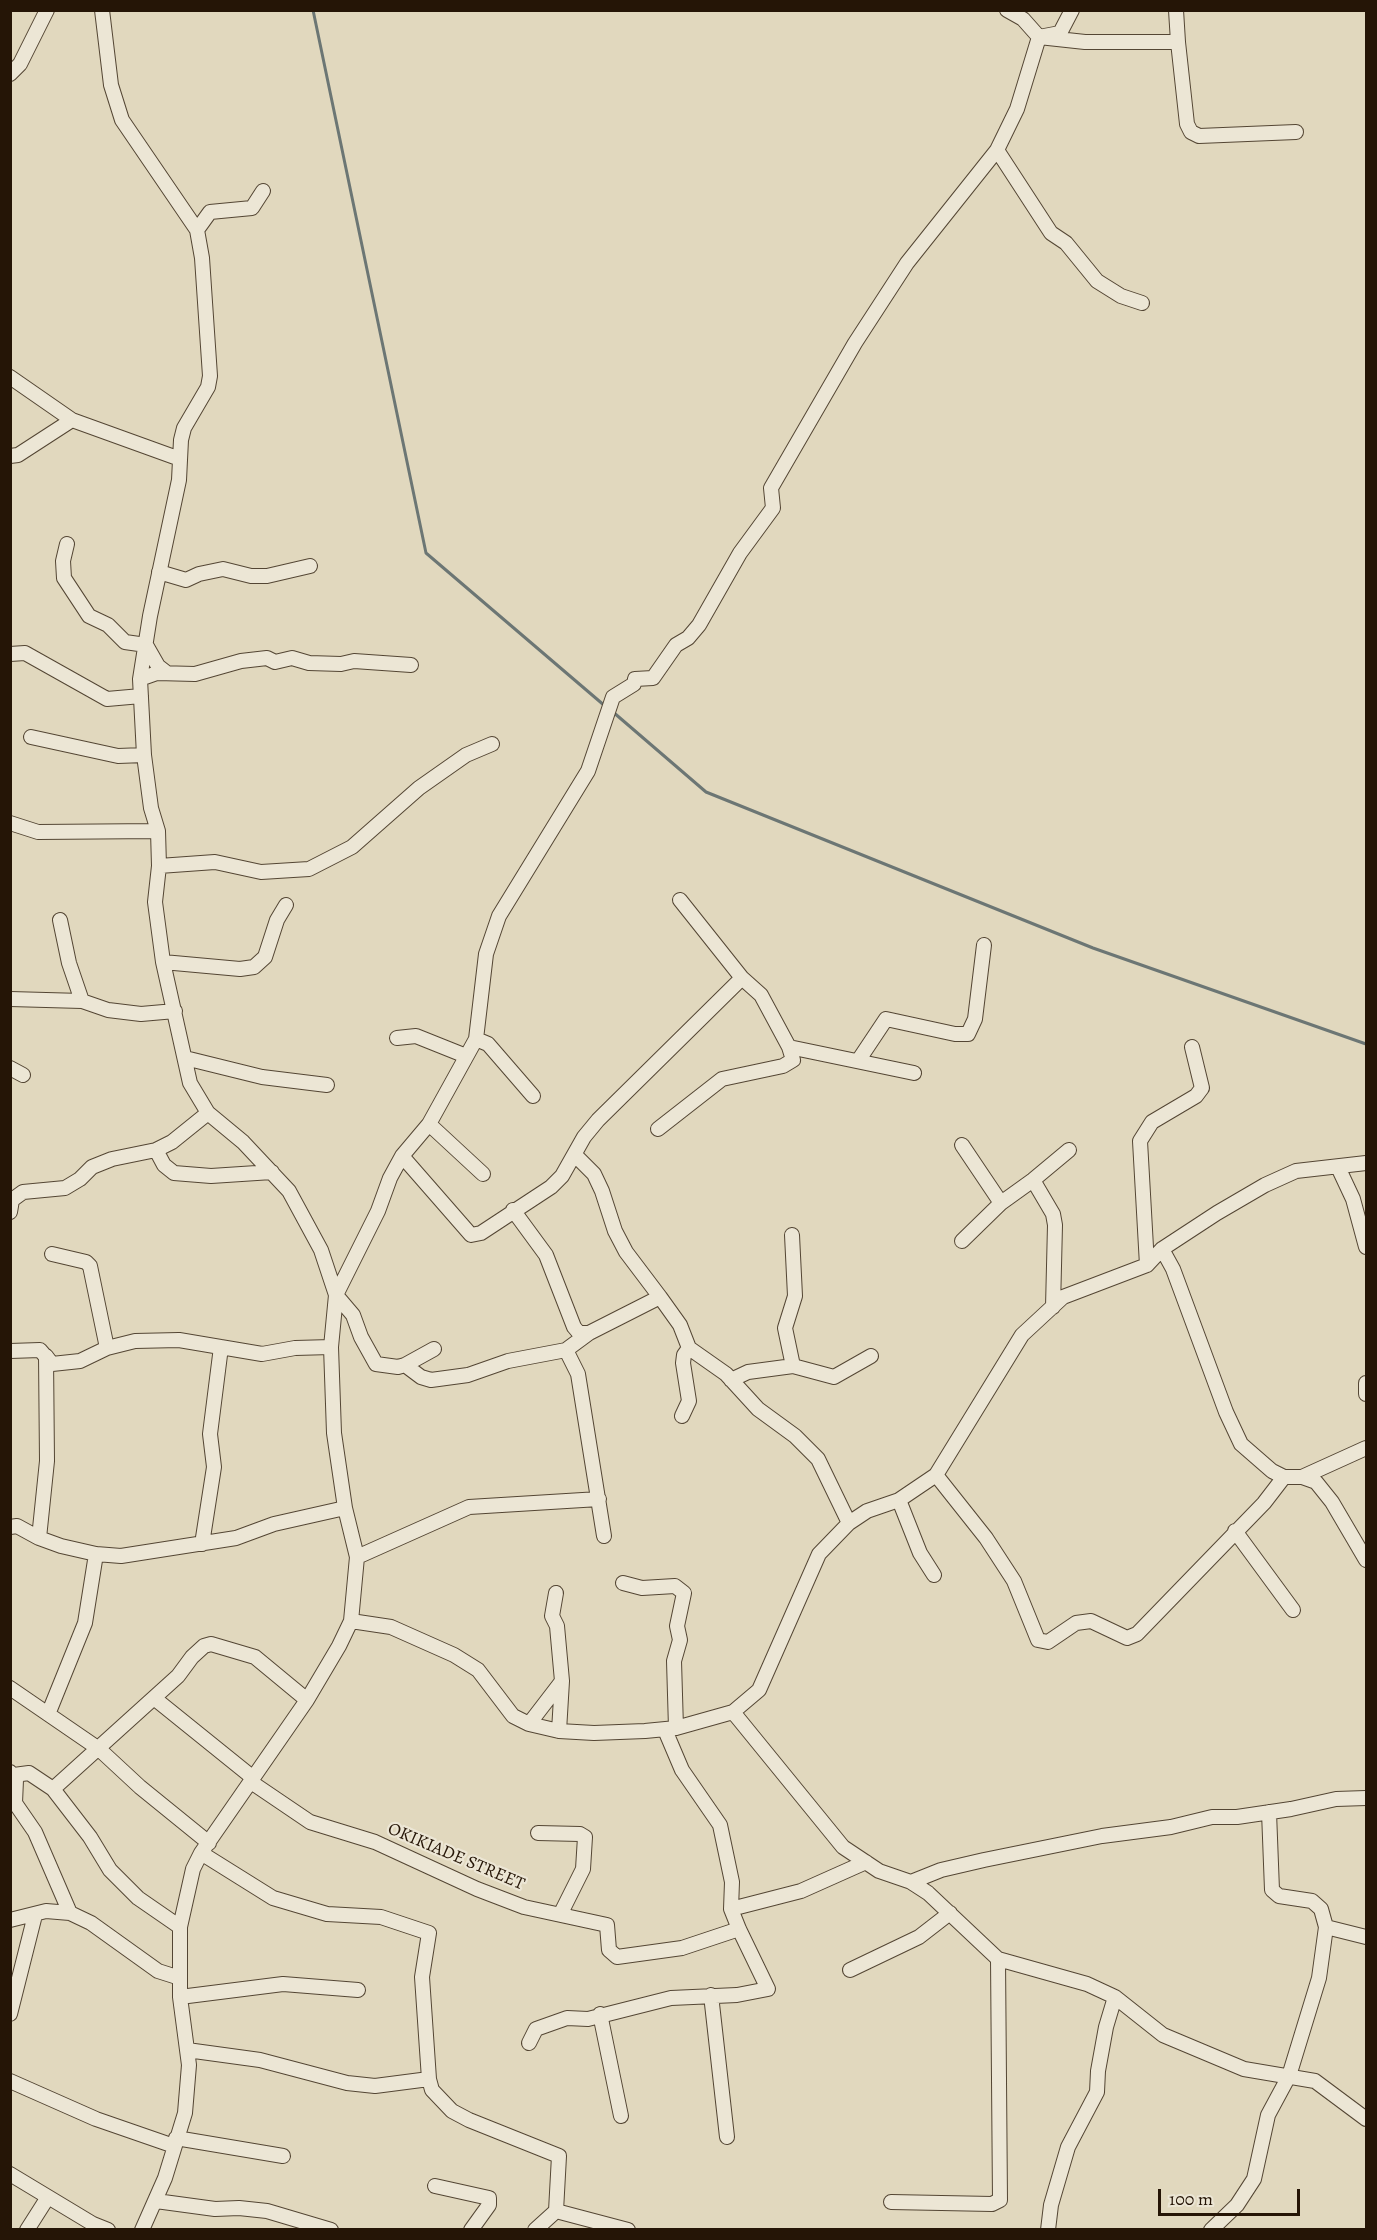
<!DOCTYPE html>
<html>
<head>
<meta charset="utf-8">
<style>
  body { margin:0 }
  #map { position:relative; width:1377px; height:2240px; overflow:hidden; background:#e1d8be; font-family:Alegreya,serif }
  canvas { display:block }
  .frame { position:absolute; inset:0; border:12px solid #251506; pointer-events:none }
  .scale { position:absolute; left:1158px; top:2189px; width:142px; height:27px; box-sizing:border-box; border:3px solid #251506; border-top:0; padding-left:8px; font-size:18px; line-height:21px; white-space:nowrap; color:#251506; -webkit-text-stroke:4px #ece6d5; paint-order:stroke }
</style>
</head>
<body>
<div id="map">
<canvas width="1377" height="2240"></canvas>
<div class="frame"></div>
<div class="scale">100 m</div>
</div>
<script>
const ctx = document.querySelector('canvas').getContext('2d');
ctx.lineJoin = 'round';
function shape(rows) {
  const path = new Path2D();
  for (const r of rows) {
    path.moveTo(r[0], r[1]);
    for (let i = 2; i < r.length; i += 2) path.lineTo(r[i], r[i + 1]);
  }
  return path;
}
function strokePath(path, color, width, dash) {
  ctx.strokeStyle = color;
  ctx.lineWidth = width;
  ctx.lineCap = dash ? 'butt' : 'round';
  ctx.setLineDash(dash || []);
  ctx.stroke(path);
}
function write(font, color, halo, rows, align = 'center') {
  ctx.font = font + ' Alegreya,serif';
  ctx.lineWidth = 4.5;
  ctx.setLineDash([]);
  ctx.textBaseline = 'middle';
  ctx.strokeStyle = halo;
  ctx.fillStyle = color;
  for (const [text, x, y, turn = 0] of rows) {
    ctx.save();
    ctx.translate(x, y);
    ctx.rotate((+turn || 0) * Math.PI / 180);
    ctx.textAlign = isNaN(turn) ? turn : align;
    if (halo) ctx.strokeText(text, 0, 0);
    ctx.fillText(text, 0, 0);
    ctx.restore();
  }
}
const stream = shape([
  [313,10,426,553,605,706],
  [613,712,706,792,1093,948,1366,1044]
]);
const minor = shape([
  [102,10,111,85,122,120,197,230,202,258,210,376,208,387,184,428,181,440,179,480,150,616,140,679,144,755,151,808,158,831,159,866,155,902,163,962,190,1083,208,1113,243,1142,289,1191,321,1250,336,1295,331,1347,334,1433,345,1508,357,1557,351,1621,339,1646,307,1700,201,1853,193,1869,180,1927,180,1997,189,2065,185,2113,165,2178,142,2230],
  [1007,10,1023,19,1039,37,1085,42,1178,42,1176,10],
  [1178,42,1187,124,1191,132,1199,136,1296,132],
  [10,74,20,64,47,10],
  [997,150,1051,233,1066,243,1097,281,1121,296,1142,303],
  [197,230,210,212,252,208,263,191],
  [10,377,72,420,180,459],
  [10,456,18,455,72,420],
  [67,544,63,561,64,578,89,616,108,625,125,642,146,645,158,666,167,673],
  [159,572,186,580,199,574,223,569,251,576,267,576,310,566],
  [10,654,25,653,107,699,141,696],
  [140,679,157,673,195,674,241,661,267,658,275,662,292,658,309,663,341,664,354,661,411,665],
  [31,737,118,756,144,755],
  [10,823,38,832,158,831],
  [159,866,215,862,261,872,309,869,352,847,419,788,466,755,492,744],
  [680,900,742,978,761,995,789,1047,914,1073],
  [60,920,69,963,82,1001],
  [163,962,240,969,254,967,265,957,277,920,286,905],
  [10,999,82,1001,108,1010,141,1014,175,1011],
  [397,1038,416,1036,466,1056],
  [476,1039,488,1044,533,1096],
  [185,1058,262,1077,327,1085],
  [858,1061,886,1019,955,1034,968,1034,975,1019,984,945],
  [10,1068,23,1075],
  [429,1124,483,1174],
  [658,1129,722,1079,783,1066,793,1060,789,1047],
  [962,1145,1001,1203],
  [156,1150,172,1142,208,1113],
  [575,1155,594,1174,602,1191,615,1231,626,1252,660,1297],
  [402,1156,471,1235,481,1233,551,1187,562,1176,584,1137,598,1120,742,978],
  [1338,1167,1353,1199,1366,1247],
  [1033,1180,1053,1214,1055,1225,1053,1307],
  [513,1210,546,1255,574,1327,579,1333,589,1333],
  [10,1212,12,1200,23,1192,65,1188,80,1179,92,1167,112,1159,156,1150,164,1165,174,1173,211,1176,272,1172],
  [792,1235,795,1296,785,1328,793,1366],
  [962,1241,1001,1203,1033,1180,1069,1150],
  [1162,1249,1173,1269,1226,1412,1241,1444,1272,1471,1284,1477,1302,1477,1316,1482,1332,1502,1366,1560],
  [52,1254,86,1262,90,1266,107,1348],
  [1147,1265,1140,1141,1152,1122,1196,1096,1202,1088,1192,1047],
  [566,1350,578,1374,604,1536],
  [10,1351,40,1350,52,1364,46,1356,47,1461,39,1538],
  [52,1364,80,1361,107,1348,135,1341,179,1340,262,1354,295,1348,331,1347],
  [405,1365,434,1349],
  [731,1380,748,1372,793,1366,834,1377,871,1356],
  [1366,1383,1366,1394],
  [682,1416,689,1401,683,1363,684,1355,689,1348],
  [936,1475,986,1538,1014,1581,1038,1640,1048,1642,1076,1623,1091,1621,1127,1638,1137,1634,1264,1503,1284,1477],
  [1302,1477,1366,1448],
  [899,1500,920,1553,934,1575],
  [849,1523,818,1459,795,1436,758,1409,726,1374,689,1348,680,1325,660,1297,589,1333,566,1350,508,1361,468,1375,431,1380,421,1377,405,1365,398,1367,376,1364,361,1337,353,1315,336,1295,378,1211,390,1178,402,1156,429,1124,476,1039,486,954,499,916,588,771,613,697,634,684,635,679,653,678,676,645,688,638,699,625,740,553,773,508,771,488,855,343,907,263,997,150,1017,109,1039,37,1060,33,1072,10],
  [10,1527,17,1526,39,1538,61,1546,96,1554,121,1556,236,1538,274,1524,345,1508],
  [1235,1531,1293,1610],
  [202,1544,214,1467,210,1434,221,1347],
  [357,1557,469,1507,599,1499],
  [623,1583,642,1588,675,1586,684,1593,677,1626,680,1640,674,1661,676,1728],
  [556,1593,552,1616,557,1626,562,1681,559,1731],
  [351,1621,391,1627,454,1655,478,1670,513,1716,529,1724,559,1731,594,1733,645,1731,676,1728,733,1712,759,1690,819,1554,849,1523,867,1511,899,1500,936,1475,1022,1335,1063,1297,1147,1265,1162,1249,1217,1213,1265,1185,1296,1171,1366,1163],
  [10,1688,99,1749,140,1787,209,1843],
  [154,1698,252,1777],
  [49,1712,85,1623,96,1554],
  [733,1712,843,1847,879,1871,911,1882,928,1893,998,1959,1087,1984,1115,1997,1163,2035,1244,2069,1315,2081,1366,2119],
  [529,1724,562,1681],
  [10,1772,16,1780,15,1803,35,1832,70,1913],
  [14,1775,29,1773,53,1789,90,1837,110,1870,138,1898,180,1927],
  [251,1782,310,1822,375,1842,477,1889,524,1907,607,1925,609,1950,617,1957,682,1948,739,1929],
  [53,1789,178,1676,192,1657,204,1646,211,1644,255,1657,307,1700],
  [538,1833,580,1834,585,1837,583,1869,561,1913],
  [201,1853,273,1898,327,1914,381,1917,429,1933,422,1977,429,2079],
  [911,1882,941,1870,984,1860,1102,1836,1171,1827,1212,1817,1237,1817,1291,1809,1336,1799,1366,1798],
  [731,1909,801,1891,866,1862],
  [10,1920,46,1911,70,1913,91,1923,158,1971,180,1978],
  [1326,1927,1366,1937],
  [850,1970,919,1937,950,1913],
  [711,1995,727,2137],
  [180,1997,283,1984,358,1990],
  [10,2014,35,1915],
  [600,2014,621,2116],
  [529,2043,536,2029,567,2018,588,2019,671,1998,737,1995,768,1989,739,1929,731,1909,732,1882,720,1825,682,1770,665,1730],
  [187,2050,260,2060,347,2083,375,2086,429,2079,432,2090,452,2111,469,2120,559,2156,556,2211,535,2230],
  [10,2081,96,2119,174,2146],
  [176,2138,283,2156],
  [10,2174,93,2224,108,2230],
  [435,2186,489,2198,489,2205,471,2230],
  [156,2201,215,2209,239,2208,267,2211,331,2230],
  [891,2202,992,2204,1000,2200,998,1959],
  [556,2211,628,2230],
  [27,2230,48,2197],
  [1048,2230,1051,2205,1068,2147,1097,2092,1098,2071,1106,2027,1115,1997],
  [1211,2230,1237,2205,1254,2179,1268,2115,1289,2076,1319,1978,1326,1927,1321,1909,1312,1901,1279,1896,1272,1890,1269,1812]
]);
const streetNames = [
  ["OKIKIADE STREET",456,1857,23]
];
strokePath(stream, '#6c7674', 3);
strokePath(minor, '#544634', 16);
strokePath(minor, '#ece6d5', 14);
write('18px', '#251506', '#ece6d5', streetNames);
</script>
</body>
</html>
